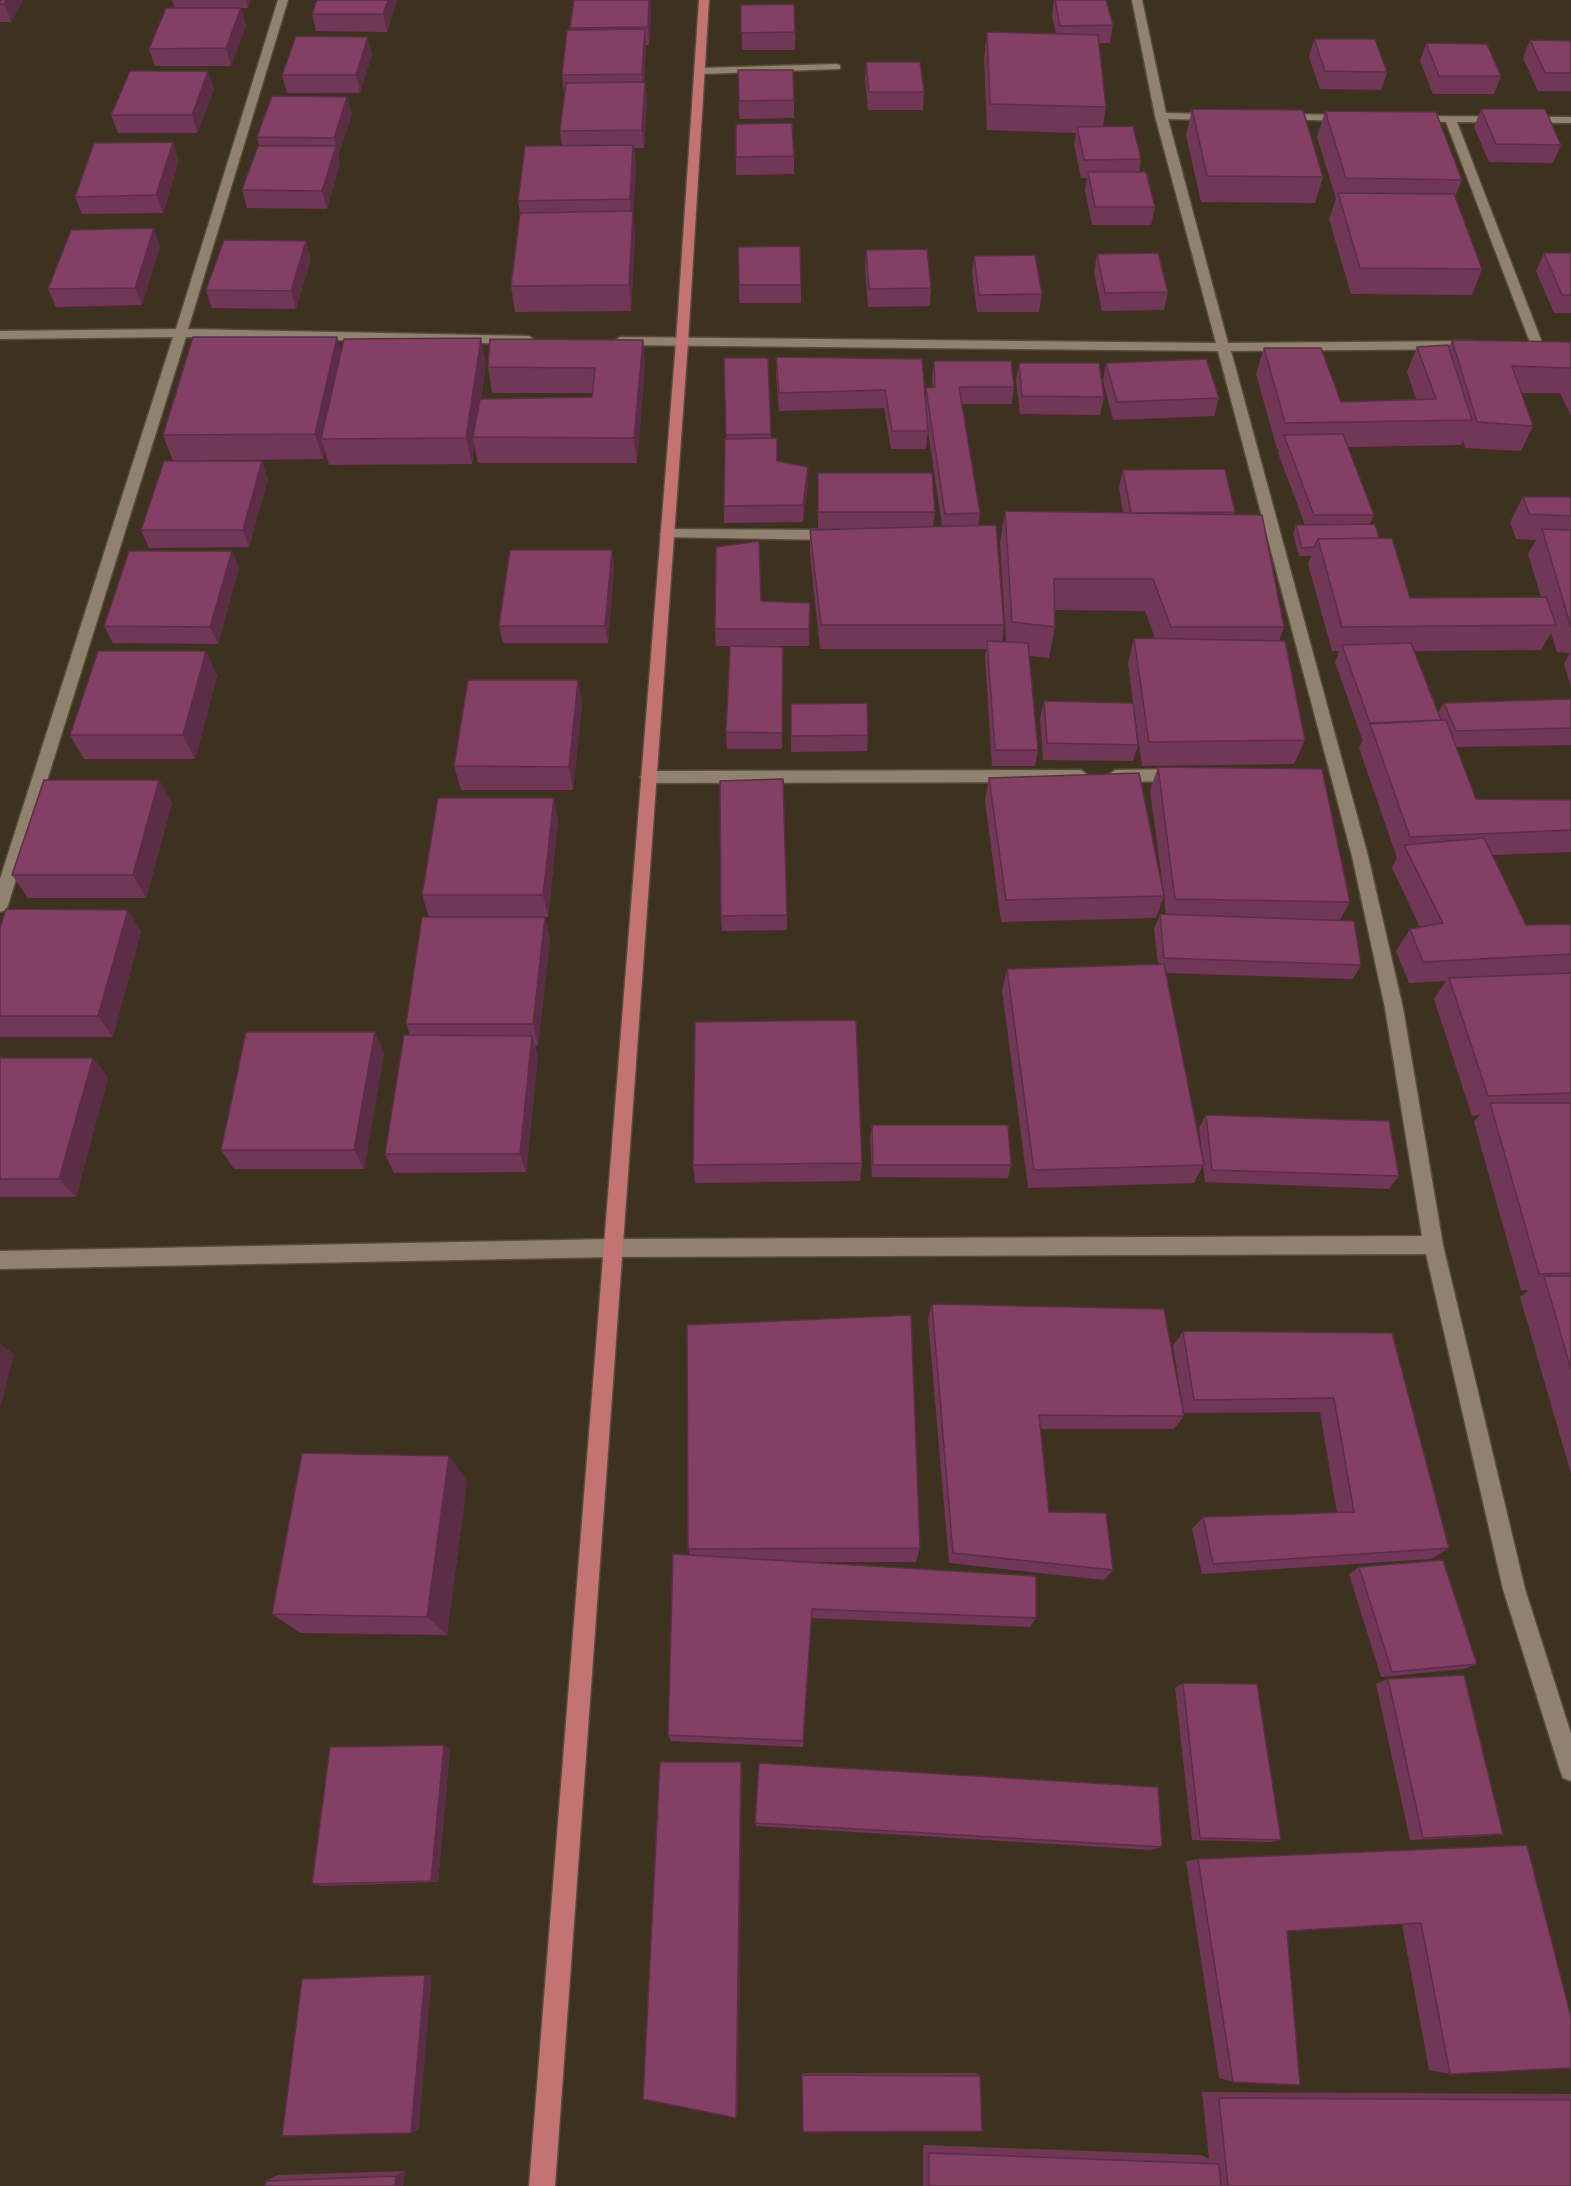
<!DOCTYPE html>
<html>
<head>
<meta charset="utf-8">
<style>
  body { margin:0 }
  canvas { display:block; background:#3d311f }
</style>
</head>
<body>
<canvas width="1571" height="2186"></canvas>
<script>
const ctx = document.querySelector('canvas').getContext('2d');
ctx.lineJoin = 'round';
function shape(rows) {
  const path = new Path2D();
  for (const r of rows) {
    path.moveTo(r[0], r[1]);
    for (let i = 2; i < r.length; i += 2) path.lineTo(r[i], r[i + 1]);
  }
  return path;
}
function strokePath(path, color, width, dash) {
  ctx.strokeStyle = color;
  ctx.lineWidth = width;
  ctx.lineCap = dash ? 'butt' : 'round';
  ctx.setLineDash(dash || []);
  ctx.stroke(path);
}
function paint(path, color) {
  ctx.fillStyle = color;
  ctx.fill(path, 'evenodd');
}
const minor = shape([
  [278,0,288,0,188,329,529,336,535,340,529,344,186,337,8,905,6,910,0,912,0,879,173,337,0,339,0,331,176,329,278,0],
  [1132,0,1142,0,1166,113,1214,114,1220,117,1214,120,1168,119,1228,343,1474,341,1480,345,1474,349,1231,351,1368,856,1403,1008,1443,1245,1525,1589,1571,1734,1571,1781,1563,1778,1560,1770,1503,1589,1426,1254,611,1257,0,1269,0,1251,611,1239,1422,1236,1385,1008,1352,856,1218,351,620,345,614,341,620,337,1216,343,1155,116,1132,0],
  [836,64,840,65,840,69,701,74,696,71,701,68,836,64],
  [1281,114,1346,115,1352,118,1346,121,1277,119,1277,115,1281,114],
  [1416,116,1571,117,1571,123,1457,122,1543,345,1542,348,1537,349,1531,345,1446,122,1412,121,1412,117,1416,116],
  [667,529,833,530,840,535,833,540,662,537,660,534,667,529],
  [1180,769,1188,775,1180,781,1115,782,1107,776,1115,770,1180,769],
  [1081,770,1089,776,1081,782,648,783,640,777,648,771,1081,770]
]);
const major = shape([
  [699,0,709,0,688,342,555,2186,529,2186,676,342,699,0]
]);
const wall = shape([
  [0,0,23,0,11,22,0,22],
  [172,0,251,0,248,8,175,8],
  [397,0,387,32,316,31,312,14],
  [650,0,651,17,649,45,646,45,644,82,645,82,647,100,644,148,634,148,636,171,633,212,635,237,631,311,515,312,511,286,520,213,518,201,562,146,560,131,564,93,562,75,570,28],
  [1054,0,1106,0,1113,25,1110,43,1099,43,1106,107,1103,126,1141,159,1139,172,1155,207,1151,225,1092,225,1085,190,1087,178,1081,178,1074,144,1076,133,987,130,984,58,987,32,1056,34,1052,16],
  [741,5,795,32,795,50,742,50],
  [241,8,246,26,231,66,155,66,149,49],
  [1314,39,1387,72,1381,90,1320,89,1309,57],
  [1530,40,1571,41,1571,91,1538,91,1523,58],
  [1426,43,1501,76,1494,94,1433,94,1420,61],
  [372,54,360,93,287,93,282,75],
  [866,62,924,92,923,110,868,110,865,80],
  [738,70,794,100,794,118,739,119],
  [208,71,214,89,197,133,118,133,111,115],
  [1192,109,1323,177,1315,203,1201,202,1186,135],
  [1481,109,1561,145,1553,163,1489,162,1474,127],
  [1325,111,1462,180,1455,196,1482,269,1472,295,1351,294,1329,219,1336,199,1317,137],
  [352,114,338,156,340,164,327,209,247,208,242,190,259,146,257,137],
  [794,156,794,174,736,175,736,157],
  [179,160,163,213,82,214,75,197],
  [160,246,142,305,56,307,48,289],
  [738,247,801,285,801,303,739,303],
  [866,250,931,288,930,306,868,307,865,268],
  [1544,253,1571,253,1571,313,1554,313,1536,271],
  [1097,254,1168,292,1164,310,1102,311,1094,272],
  [974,256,1042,294,1039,312,977,312,972,274],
  [311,259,296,309,212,308,206,290],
  [643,340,645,365,637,463,478,463,474,444,472,464,329,465,325,451,323,459,173,461,163,435,341,351,486,364,481,399,592,397,593,393,492,393,488,367],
  [1452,340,1571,342,1571,416,1560,393,1521,393,1533,426,1521,451,1465,448,1463,440,1461,445,1348,447,1374,515,1370,524,1379,538,1410,598,1541,597,1528,554,1536,540,1516,539,1510,522,1523,497,1571,497,1571,687,1564,664,1570,653,1557,652,1551,633,1541,650,1414,651,1438,713,1444,703,1571,699,1571,745,1456,747,1476,799,1571,800,1571,852,1493,855,1526,925,1571,924,1571,1474,1520,1297,1529,1290,1521,1290,1474,1122,1480,1115,1472,1116,1434,999,1446,981,1409,983,1396,951,1410,929,1420,927,1392,868,1397,858,1359,748,1363,739,1362,739,1335,662,1339,651,1332,651,1308,564,1311,556,1299,556,1293,534,1296,525,1305,525,1278,453,1279,449,1277,449,1256,374,1264,348,1341,402,1416,399,1407,372,1417,347,1449,346],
  [776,357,925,397,926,388,933,388,932,379,934,361,1014,387,1012,404,962,404,980,513,978,525,1004,625,1002,642,1006,642,1000,543,1005,511,1123,513,1119,487,1123,470,1235,512,1234,515,1284,627,1279,641,1305,740,1294,764,1142,766,1134,708,1138,745,1133,761,1043,760,1040,718,1044,701,1133,703,1128,663,1134,638,1155,638,1145,611,1055,610,1055,627,1049,658,1029,656,1038,750,1035,766,992,766,985,657,986,649,820,649,810,555,810,530,818,530,818,473,935,512,933,527,942,526,927,424,928,431,926,449,891,449,884,408,779,411,776,375],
  [724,358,768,358,771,438,777,461,808,484,803,522,724,523,724,506,726,439],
  [1019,363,1104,397,1100,415,1020,414,1016,380],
  [1106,363,1219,398,1214,416,1113,420,1103,381],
  [268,479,249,547,149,548,141,530],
  [612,550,614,568,608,643,503,643,499,626],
  [232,551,239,568,218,644,113,643,104,626],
  [810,603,809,646,716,646,715,629],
  [783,647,782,749,727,749,726,732],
  [206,651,217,676,195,759,84,759,70,735],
  [578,680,582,704,573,790,461,790,454,766],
  [791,704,868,735,867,751,791,752],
  [1158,767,1350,902,1340,920,1361,965,1353,979,1166,973,1203,1161,1199,1128,1206,1115,1399,1176,1389,1189,1205,1182,1203,1165,1194,1183,1028,1188,1002,990,1007,969,1158,964,1154,929,1160,914,1166,914,1164,896,1156,918,1001,922,985,801,989,778,1164,895,1150,790],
  [159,780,172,803,146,898,28,898,12,875],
  [554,798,558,821,548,917,429,917,422,895],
  [787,915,787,930,722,931,721,916],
  [545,917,550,939,538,1045,535,1045,538,1056,526,1172,394,1173,385,1154,410,1035,406,1024],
  [0,928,141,931,113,1037,0,1037],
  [375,1032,384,1053,364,1169,234,1169,221,1150],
  [0,1058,93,1058,108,1078,76,1197,0,1197],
  [872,1125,1011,1165,1008,1178,872,1177,870,1138],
  [862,1163,860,1181,695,1183,693,1165],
  [932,1304,1184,1416,1174,1429,1040,1429,1049,1512,1113,1570,1104,1580,949,1563,928,1319],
  [1183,1331,1392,1333,1449,1548,1431,1559,1202,1574,1192,1529,1203,1517,1337,1513,1320,1412,1184,1413,1173,1346],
  [467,1481,447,1635,300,1633,272,1614],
  [920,1548,916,1562,801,1562,1036,1618,1030,1627,811,1618,803,1747,671,1741,668,1735,690,1555,688,1549],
  [1359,1567,1477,1664,1464,1669,1381,1677,1349,1574],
  [1388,1679,1503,1834,1488,1836,1410,1840,1376,1684],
  [1183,1683,1281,1840,1271,1842,1192,1840,1175,1688],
  [450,1749,438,1882,322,1886,312,1884],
  [755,1823,1162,1847,1151,1850,756,1826],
  [1527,1845,1450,2074,1429,2070,1402,1924,1287,1931,1233,2082,1219,2078,1186,1861,1198,1859],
  [802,2073,975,2073,980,2076,802,2128],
  [1202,2092,1571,2094,1571,2186,923,2186,923,2145,1201,2155,1209,2159],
  [405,2171,403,2186,266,2181,278,2175]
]);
const shadedWall = shape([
  [7,0,23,0,11,22,4,4],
  [246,0,251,0,248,8],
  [388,0,397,0,387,32,383,14],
  [650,0,651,17,649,45,648,27],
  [241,8,246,26,231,66,226,48],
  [645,29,646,47,643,92,642,74],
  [368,37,372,54,360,93,356,75],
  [208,71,214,89,197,133,192,115],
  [645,82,647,100,644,148,642,130],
  [347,97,352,114,338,156,334,138],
  [173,142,179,160,163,213,156,195],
  [633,145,636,171,633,212,635,237,631,311,629,285,632,224,630,199],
  [336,146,340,164,327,209,322,191],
  [154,228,160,246,142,305,135,288],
  [306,241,311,259,296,309,291,291],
  [337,337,345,362,321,439,325,451,323,459,315,434],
  [481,338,486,364,475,437,473,437,474,444,472,464,466,438],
  [643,340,645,365,637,463,634,438],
  [262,461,268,479,249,547,243,530],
  [808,467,808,484,803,522,803,505],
  [612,550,614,568,608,643,605,626],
  [232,551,239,568,218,644,210,627],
  [206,651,217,676,195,759,183,735],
  [578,680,582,704,573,790,569,767],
  [159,780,172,803,146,898,133,875],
  [554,798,558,821,548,917,543,895],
  [128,910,141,931,113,1037,98,1016],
  [545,917,550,939,538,1045,533,1024],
  [375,1032,384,1053,364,1169,354,1150],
  [532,1036,538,1056,526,1172,520,1154],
  [93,1058,108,1078,76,1197,59,1179],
  [0,1344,14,1354,0,1409],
  [449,1456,467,1481,447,1635,427,1617],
  [444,1745,450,1749,438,1882,431,1881],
  [741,1762,742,1767,738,2113,736,2118],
  [425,1975,432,1975,419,2129,411,2133],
  [405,2171,403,2186,395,2186,396,2176]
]);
const building = shape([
  [0,0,7,0,4,4,0,4,0,0],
  [317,0,388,0,383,14,312,14,317,0],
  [574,0,649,0,648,27,570,28,574,0],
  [1055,0,1106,0,1113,25,1060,26,1055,0],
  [794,4,795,32,741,33,741,5,794,4],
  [166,8,241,8,226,48,149,49,166,8],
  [645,29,642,74,562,75,567,30,645,29],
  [987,32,1098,35,1106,107,990,104,987,32],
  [296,36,368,37,356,75,282,75,296,36],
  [1314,39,1375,39,1387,72,1325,71,1314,39],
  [1530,40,1571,41,1571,73,1545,73,1530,40],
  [1426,43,1487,44,1501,76,1439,76,1426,43],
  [866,62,920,62,924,92,869,92,866,62],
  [738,70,793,70,794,100,739,101,738,70],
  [130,71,208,71,192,115,111,115,130,71],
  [645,82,642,130,560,131,566,83,645,82],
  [272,96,347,97,334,138,257,137,272,96],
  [1192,109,1303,110,1323,177,1207,176,1192,109],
  [1481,109,1545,109,1561,145,1496,144,1481,109],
  [1325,111,1436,112,1462,180,1346,178,1325,111],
  [792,123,794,156,736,157,736,124,792,123],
  [1133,126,1141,159,1084,160,1077,127,1133,126],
  [173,142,156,195,75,197,94,143,173,142],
  [633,145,630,199,518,201,525,146,633,145],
  [258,146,336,146,322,191,242,190,258,146],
  [1088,172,1146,172,1155,207,1095,207,1088,172],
  [1338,193,1454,194,1482,269,1360,268,1338,193],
  [633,211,629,285,511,286,520,213,633,211],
  [154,228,135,288,48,289,71,230,154,228],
  [224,240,306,241,291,291,206,290,224,240],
  [800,246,801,285,739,285,738,247,800,246],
  [927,249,931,288,869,289,866,250,927,249],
  [1158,253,1168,292,1105,293,1097,254,1158,253],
  [1544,253,1571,253,1571,295,1562,295,1544,253],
  [1035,255,1042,294,979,295,974,256,1035,255],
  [193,337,337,337,315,434,163,435,193,337],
  [481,338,466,438,321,439,344,339,481,338],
  [490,339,643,340,634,438,473,437,480,399,592,397,595,368,488,367,490,339],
  [1452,340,1571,342,1571,368,1512,366,1533,426,1477,422,1452,340],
  [1448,345,1472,420,1285,423,1264,348,1321,348,1341,402,1436,399,1417,347,1448,345],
  [776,357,922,359,928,431,892,431,885,390,779,393,776,357],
  [724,358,768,358,771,434,726,435,724,358],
  [1206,359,1219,398,1117,402,1106,363,1206,359],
  [934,361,1011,361,1014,387,959,387,980,513,945,514,926,388,935,387,934,361],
  [1019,363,1099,363,1104,397,1022,396,1019,363],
  [1343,434,1374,515,1314,515,1284,435,1343,434],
  [777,438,777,461,808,467,803,505,724,506,725,439,777,438],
  [164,461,262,461,243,530,141,530,164,461],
  [1225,469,1235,512,1131,513,1123,470,1225,469],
  [818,473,932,473,935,512,818,512,818,473],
  [1523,497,1571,497,1571,516,1529,514,1523,497],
  [1005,511,1262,515,1284,627,1171,627,1153,579,1054,579,1055,627,1012,622,1005,511],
  [1375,524,1379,538,1318,539,1314,547,1302,548,1296,525,1375,524],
  [996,525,1004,625,821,625,810,530,996,525],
  [1542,529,1571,530,1571,627,1542,529],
  [1392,538,1410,598,1546,597,1556,625,1342,627,1318,539,1392,538],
  [759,541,761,601,810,603,809,629,715,629,716,547,759,541],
  [510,550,612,550,605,626,499,626,510,550],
  [129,551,232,551,210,627,104,626,129,551],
  [1134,638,1285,641,1305,740,1149,742,1134,638],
  [987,641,1028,643,1038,750,995,750,987,641],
  [1411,643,1441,720,1370,723,1342,645,1411,643],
  [730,646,783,647,782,733,726,732,730,646],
  [98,651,206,651,183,735,70,735,98,651],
  [468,680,578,680,569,767,454,766,468,680],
  [1571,699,1571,728,1456,731,1444,703,1571,699],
  [1044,701,1133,703,1138,745,1047,743,1044,701],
  [867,703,868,735,791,736,791,704,867,703],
  [1446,720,1476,799,1571,800,1571,830,1410,837,1370,724,1446,720],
  [1158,767,1322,769,1350,902,1175,899,1158,767],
  [1139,773,1164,896,1006,900,989,778,1139,773],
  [783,779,787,915,721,916,720,781,783,779],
  [44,780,159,780,133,875,12,875,44,780],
  [438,798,554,798,543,895,422,895,438,798],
  [1484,838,1526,925,1571,924,1571,954,1423,962,1410,929,1443,923,1404,845,1484,838],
  [6,909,128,910,98,1016,0,1016,0,928,6,909],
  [1160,914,1354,921,1361,965,1164,958,1160,914],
  [422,917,545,917,533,1024,406,1024,422,917],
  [1164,964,1204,1165,1034,1170,1007,969,1164,964],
  [1571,973,1571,1093,1488,1096,1449,978,1571,973],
  [856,1020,862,1163,693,1165,695,1022,856,1020],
  [246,1032,375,1032,354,1150,221,1150,246,1032],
  [404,1035,532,1036,520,1154,385,1154,404,1035],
  [0,1058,93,1058,59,1179,0,1179,0,1058],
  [1490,1103,1571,1103,1571,1273,1539,1274,1490,1103],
  [1206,1115,1389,1121,1399,1176,1212,1170,1206,1115],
  [872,1125,1008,1125,1011,1165,873,1165,872,1125],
  [1544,1276,1571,1276,1571,1369,1544,1276],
  [932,1304,1164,1309,1184,1416,1039,1415,1049,1512,1106,1513,1113,1570,953,1553,932,1304],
  [911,1315,920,1548,688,1549,687,1325,911,1315],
  [1183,1331,1392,1333,1449,1548,1213,1564,1203,1517,1354,1512,1334,1398,1194,1400,1183,1331],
  [302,1453,449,1456,427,1617,272,1614,302,1453],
  [673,1554,1036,1576,1036,1618,812,1609,803,1741,668,1735,673,1554],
  [1443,1560,1477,1664,1392,1672,1359,1567,1443,1560],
  [1464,1675,1503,1834,1423,1838,1388,1679,1464,1675],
  [1183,1683,1257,1684,1281,1840,1200,1838,1183,1683],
  [444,1745,431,1881,312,1884,330,1747,444,1745],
  [660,1762,741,1762,736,2118,643,2099,660,1762],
  [759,1763,1158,1787,1162,1847,755,1823,759,1763],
  [1527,1845,1571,2017,1571,2068,1450,2074,1421,1923,1287,1931,1300,2085,1233,2082,1198,1859,1527,1845],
  [425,1975,411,2133,282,2136,302,1979,425,1975],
  [802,2075,980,2076,982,2131,803,2132,802,2075],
  [1219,2098,1571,2100,1571,2186,1228,2186,1219,2098],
  [929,2153,1219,2164,1221,2186,929,2186,929,2153],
  [396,2176,395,2186,265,2186,266,2181,396,2176]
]);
strokePath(minor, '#574c3c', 3);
strokePath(major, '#574c3c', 3);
paint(minor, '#90826e');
paint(major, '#c37472');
paint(wall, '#713756');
paint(shadedWall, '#5c2d46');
paint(building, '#834064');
strokePath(building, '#5c2d46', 1.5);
</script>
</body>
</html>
